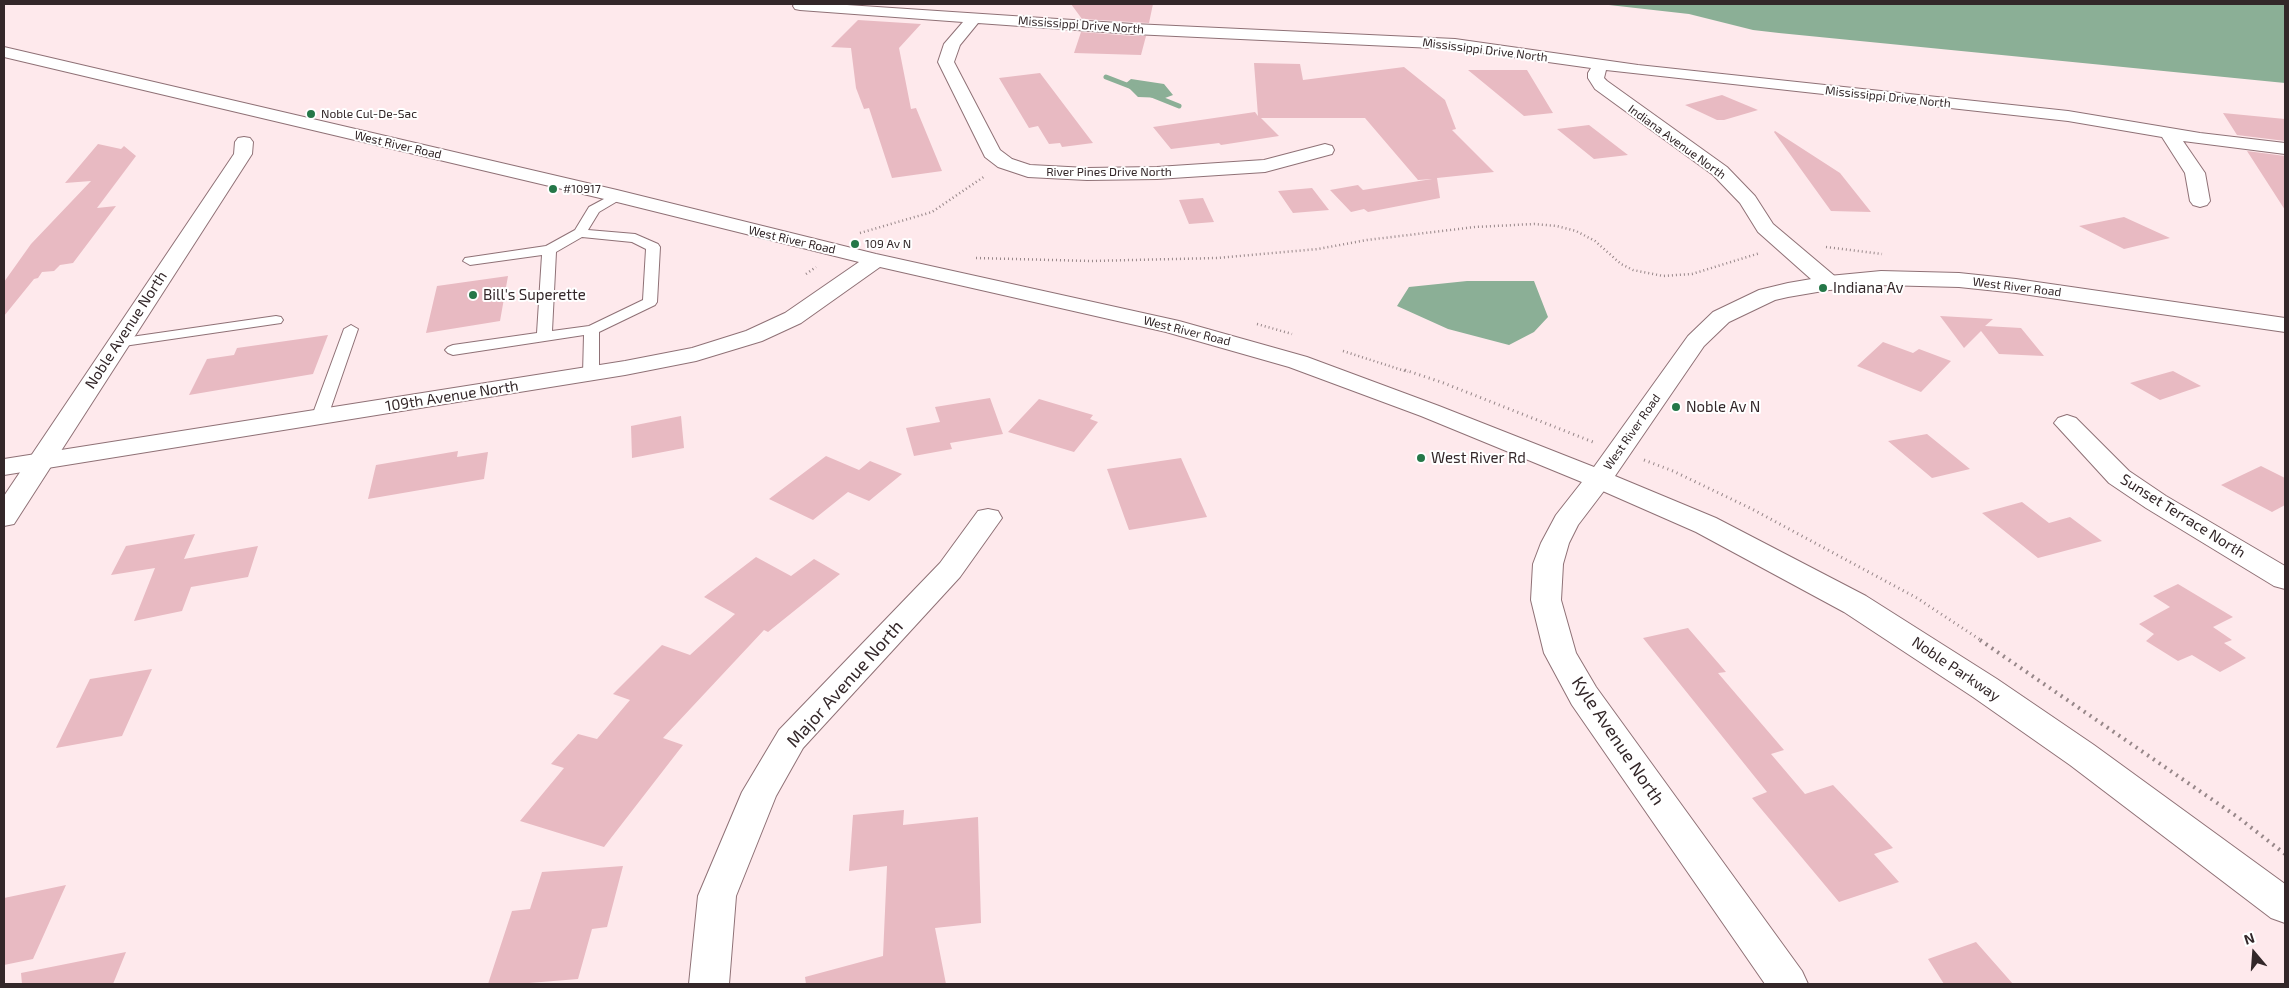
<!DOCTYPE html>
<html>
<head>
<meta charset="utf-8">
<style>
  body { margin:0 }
  #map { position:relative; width:2289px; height:988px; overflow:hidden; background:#fee9ec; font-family:"Exo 2",sans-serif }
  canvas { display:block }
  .frame { position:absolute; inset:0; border:5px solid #332729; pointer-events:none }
  .north { position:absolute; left:2229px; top:928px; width:50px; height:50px; -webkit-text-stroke:4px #fff; paint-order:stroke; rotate:342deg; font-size:14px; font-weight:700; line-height:20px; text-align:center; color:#332729 }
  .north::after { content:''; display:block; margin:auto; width:18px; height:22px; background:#332729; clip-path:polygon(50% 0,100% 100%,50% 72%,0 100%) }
</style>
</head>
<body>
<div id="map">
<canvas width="2289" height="988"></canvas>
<div class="frame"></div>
<div class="north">N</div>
</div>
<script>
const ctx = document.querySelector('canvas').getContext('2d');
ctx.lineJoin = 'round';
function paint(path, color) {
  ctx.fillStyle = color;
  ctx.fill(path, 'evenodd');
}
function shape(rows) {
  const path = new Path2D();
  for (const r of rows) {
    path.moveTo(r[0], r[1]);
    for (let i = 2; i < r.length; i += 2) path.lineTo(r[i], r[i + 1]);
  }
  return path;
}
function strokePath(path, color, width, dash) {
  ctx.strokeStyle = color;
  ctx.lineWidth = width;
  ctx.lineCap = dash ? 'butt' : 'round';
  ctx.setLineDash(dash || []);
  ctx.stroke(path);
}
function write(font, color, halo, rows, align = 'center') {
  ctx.font = font + ' "Exo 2",sans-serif';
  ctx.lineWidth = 4;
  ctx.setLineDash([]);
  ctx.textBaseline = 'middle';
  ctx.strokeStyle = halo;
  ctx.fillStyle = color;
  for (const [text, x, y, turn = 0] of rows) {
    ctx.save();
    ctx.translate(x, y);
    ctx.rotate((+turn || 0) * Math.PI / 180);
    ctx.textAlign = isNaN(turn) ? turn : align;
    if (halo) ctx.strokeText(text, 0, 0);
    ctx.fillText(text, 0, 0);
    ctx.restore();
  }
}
const water = shape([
  [1600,4,2285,4,2285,83,1779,33,1753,30,1689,14],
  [1131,79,1164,84,1173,95,1165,98,1138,97,1125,84],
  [1467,281,1534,281,1548,317,1534,332,1509,345,1448,329,1397,306,1409,287]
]);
const stream = shape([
  [1106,77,1137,89],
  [1149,94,1179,106]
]);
const building = shape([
  [1071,4,1153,4,1149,23,1082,19],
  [858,20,921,24,899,48,911,109,916,108,942,171,892,178,869,108,864,109,856,88,851,48,831,47],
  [1081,32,1133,36,1146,36,1141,55,1074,53],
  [1254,63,1300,64,1303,80,1404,67,1445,100,1456,129,1452,130,1494,172,1437,178,1440,198,1368,212,1364,209,1351,212,1330,190,1358,185,1363,190,1432,179,1418,180,1365,118,1261,118,1279,136,1221,145,1219,143,1171,149,1153,127,1255,112,1258,116],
  [1468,70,1527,70,1553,113,1524,116],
  [1040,73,1093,143,1062,147,1060,143,1049,144,1038,126,1029,128,999,78],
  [1722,95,1758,110,1724,120,1717,120,1685,105],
  [2223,113,2285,119,2285,141,2237,135],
  [1589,125,1628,155,1594,159,1557,129],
  [1775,131,1840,173,1871,212,1831,211,1774,132],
  [98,144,121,149,124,146,136,156,97,208,116,206,73,263,60,265,54,271,42,272,38,278,34,279,4,316,4,282,31,244,91,181,65,183],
  [2247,151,2285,156,2285,210],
  [1312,188,1329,210,1293,213,1278,191],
  [1203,198,1214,222,1189,224,1179,200],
  [2124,217,2170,238,2124,249,2079,226],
  [508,276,500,321,426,333,437,286],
  [1940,316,1993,319,1985,326,2021,328,2044,356,1999,354,1981,331,1964,348],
  [328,335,313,374,189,395,207,359,234,355,237,348],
  [1883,342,1913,353,1919,349,1951,361,1921,392,1857,366],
  [2173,371,2201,386,2160,400,2130,383],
  [990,398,1003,434,950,443,952,449,914,456,906,428,940,422,935,407],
  [1039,399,1093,415,1090,419,1098,422,1074,452,1008,432],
  [681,416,684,448,632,458,631,426],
  [1927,434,1970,469,1932,478,1888,441],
  [458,451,457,457,488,452,484,479,368,499,376,465],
  [826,456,859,470,870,461,902,474,869,501,848,492,813,520,769,499],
  [1181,458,1207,517,1129,530,1107,469],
  [2261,466,2285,478,2285,505,2272,512,2221,485],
  [2022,502,2049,523,2070,517,2102,541,2038,558,1982,513],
  [195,534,184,559,258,546,248,577,191,587,182,611,134,621,155,568,111,575,126,546],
  [756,557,791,576,814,559,840,574,768,632,764,630,663,738,683,745,604,847,520,821,564,768,551,764,578,734,597,739,630,700,613,694,662,645,690,655,735,614,704,597],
  [2178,584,2233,617,2213,627,2232,640,2224,643,2246,658,2220,672,2192,655,2178,661,2146,641,2154,634,2139,624,2170,607,2153,596],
  [1688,628,1726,672,1718,673,1784,750,1771,754,1805,794,1833,785,1893,848,1874,854,1899,882,1839,902,1752,798,1767,792,1643,638],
  [152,669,122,736,56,748,90,679],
  [904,810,903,825,978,817,981,923,935,928,946,984,806,984,805,977,883,956,887,866,849,871,853,815],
  [623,866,607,927,592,929,578,979,517,984,488,984,512,911,530,909,542,872],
  [66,885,33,959,4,965,4,898],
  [1976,942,2013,984,1944,984,1928,959],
  [126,952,113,984,22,984,21,973]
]);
const pathFar2 = shape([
  [860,233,932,212,985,176],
  [1826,247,1882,254],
  [976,258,1091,261,1217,258,1318,249,1367,240,1475,227,1534,224,1557,226,1576,231,1595,241,1621,264,1633,270,1663,276,1692,274,1760,253],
  [806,274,816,267],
  [1257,324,1292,334],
  [1343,351,1408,372]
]);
const pathFar1 = shape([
  [1405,370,1441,382,1593,442],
  [1644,460,1673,471,1752,509,1917,598,1982,641]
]);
const path = shape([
  [1980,640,2239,818,2285,854]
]);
const lane = shape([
  [617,192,623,196,621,199,599,212,588,230,635,234,658,244,660,247,657,302,655,305,599,332,599,374,596,377,586,377,583,374,584,335,453,355,448,353,445,350,448,347,453,345,537,333,542,255,470,265,463,261,465,258,546,246,575,230,589,207,617,192],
  [582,237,632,242,646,249,643,300,589,326,552,331,556,252,582,237],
  [276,316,281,317,283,320,281,323,117,347,110,343,117,339,276,316],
  [351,325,358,329,328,416,326,419,320,421,314,419,312,416,344,329,351,325]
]);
const street = shape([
  [794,4,832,4,1133,24,1455,39,1638,65,2068,111,2200,133,2285,143,2285,154,2183,141,2205,173,2210,201,2207,205,2200,207,2193,205,2190,201,2185,173,2162,137,2068,121,1606,70,1604,78,1607,81,1727,167,1755,196,1773,224,1837,278,1840,283,1837,288,1829,290,1821,288,1758,232,1740,203,1713,175,1595,89,1588,78,1588,73,1591,68,1455,49,1133,34,978,23,960,45,954,62,1000,150,1012,159,1030,165,1087,168,1157,167,1264,160,1325,144,1332,146,1334,150,1332,154,1265,172,1157,179,1087,180,1028,177,998,167,985,157,938,62,944,44,963,22,800,10,795,9,793,6,794,4],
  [244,137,250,138,253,142,252,154,14,524,4,526,4,496,234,154,235,142,238,138,244,137],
  [2067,415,2076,418,2129,471,2166,496,2285,566,2285,589,2274,586,2146,508,2109,483,2054,423,2058,418,2067,415],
  [1599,470,1609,473,1613,479,1578,525,1569,543,1563,564,1561,600,1576,653,1596,687,1802,971,1808,984,1765,984,1572,705,1544,653,1531,600,1533,564,1541,543,1556,515,1589,473,1599,470],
  [988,509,998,511,1002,518,960,577,803,748,776,796,736,896,729,984,689,984,698,896,742,792,779,730,940,563,978,511,988,509]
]);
const secondary = shape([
  [4,47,617,190,876,254,1179,321,1307,357,1439,406,1594,467,1688,336,1713,312,1759,290,1788,283,1829,276,1881,271,1959,273,2016,279,2285,318,2285,332,2016,293,1959,287,1881,285,1829,290,1788,297,1775,300,1729,322,1704,346,1615,476,1716,518,1866,596,1997,679,2094,745,2285,884,2285,923,2271,918,2070,765,1973,697,1844,612,1696,532,1589,485,1421,416,1289,367,1166,332,880,267,801,323,762,341,696,361,625,375,4,475,4,459,625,361,692,348,746,331,785,313,859,262,617,202,4,57,4,47]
]);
const markers = [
  [311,114,5,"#257748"],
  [553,189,5,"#257748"],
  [855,244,5,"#257748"],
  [1823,288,5,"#257748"],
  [473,295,5,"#257748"],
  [1676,407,5,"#257748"],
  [1421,458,5,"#257748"]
];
const farStreetnames = [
  ["Mississippi Drive North",1081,25,4],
  ["Mississippi Drive North",1485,50,7],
  ["Mississippi Drive North",1888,97,6],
  ["Indiana Avenue North",1677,142,36],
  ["West River Road",398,145,13],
  ["River Pines Drive North",1109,172],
  ["West River Road",792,240,13],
  ["West River Road",2017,287,7],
  ["West River Road",1187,331,14],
  ["West River Road",1632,432,-55]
];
const farPoinames = [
  ["Noble Cul-De-Sac",321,114],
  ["#10917",563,189],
  ["109 Av N",865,244]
];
const poiNames = [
  ["Indiana Av",1833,288],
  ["Bill's Superette",483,295],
  ["Noble Av N",1686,407],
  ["West River Rd",1431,458]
];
const streetNames = [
  ["Noble Avenue North",126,330,-57],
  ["109th Avenue North",452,396,-9],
  ["Sunset Terrace North",2183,516,32],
  ["Noble Parkway",1956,669,34]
];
const nearStreetnames = [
  ["Major Avenue North",845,684,-48],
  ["Kyle Avenue North",1618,741,56]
];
paint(water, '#8baf96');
strokePath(stream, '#8baf96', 5);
paint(building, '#e8bac2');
strokePath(lane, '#8f7176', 2);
strokePath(street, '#8f7176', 2);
strokePath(secondary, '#8f7176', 2);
strokePath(pathFar2, '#978789', 2.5, [1, 3]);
strokePath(pathFar1, '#978789', 3, [1, 4]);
strokePath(path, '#978789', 4, [2, 5]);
paint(lane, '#fff');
paint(street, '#fff');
paint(secondary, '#fff');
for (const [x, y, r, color] of markers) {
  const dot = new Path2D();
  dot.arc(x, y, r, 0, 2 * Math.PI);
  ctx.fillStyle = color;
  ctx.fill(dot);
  strokePath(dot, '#fff', 2);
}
write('12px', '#332729', '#fff', farStreetnames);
write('12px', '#332729', '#fff', farPoinames, 'left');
write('15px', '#332729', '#fff', poiNames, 'left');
write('15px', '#332729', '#fff', streetNames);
write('18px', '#332729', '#fff', nearStreetnames);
</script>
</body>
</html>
